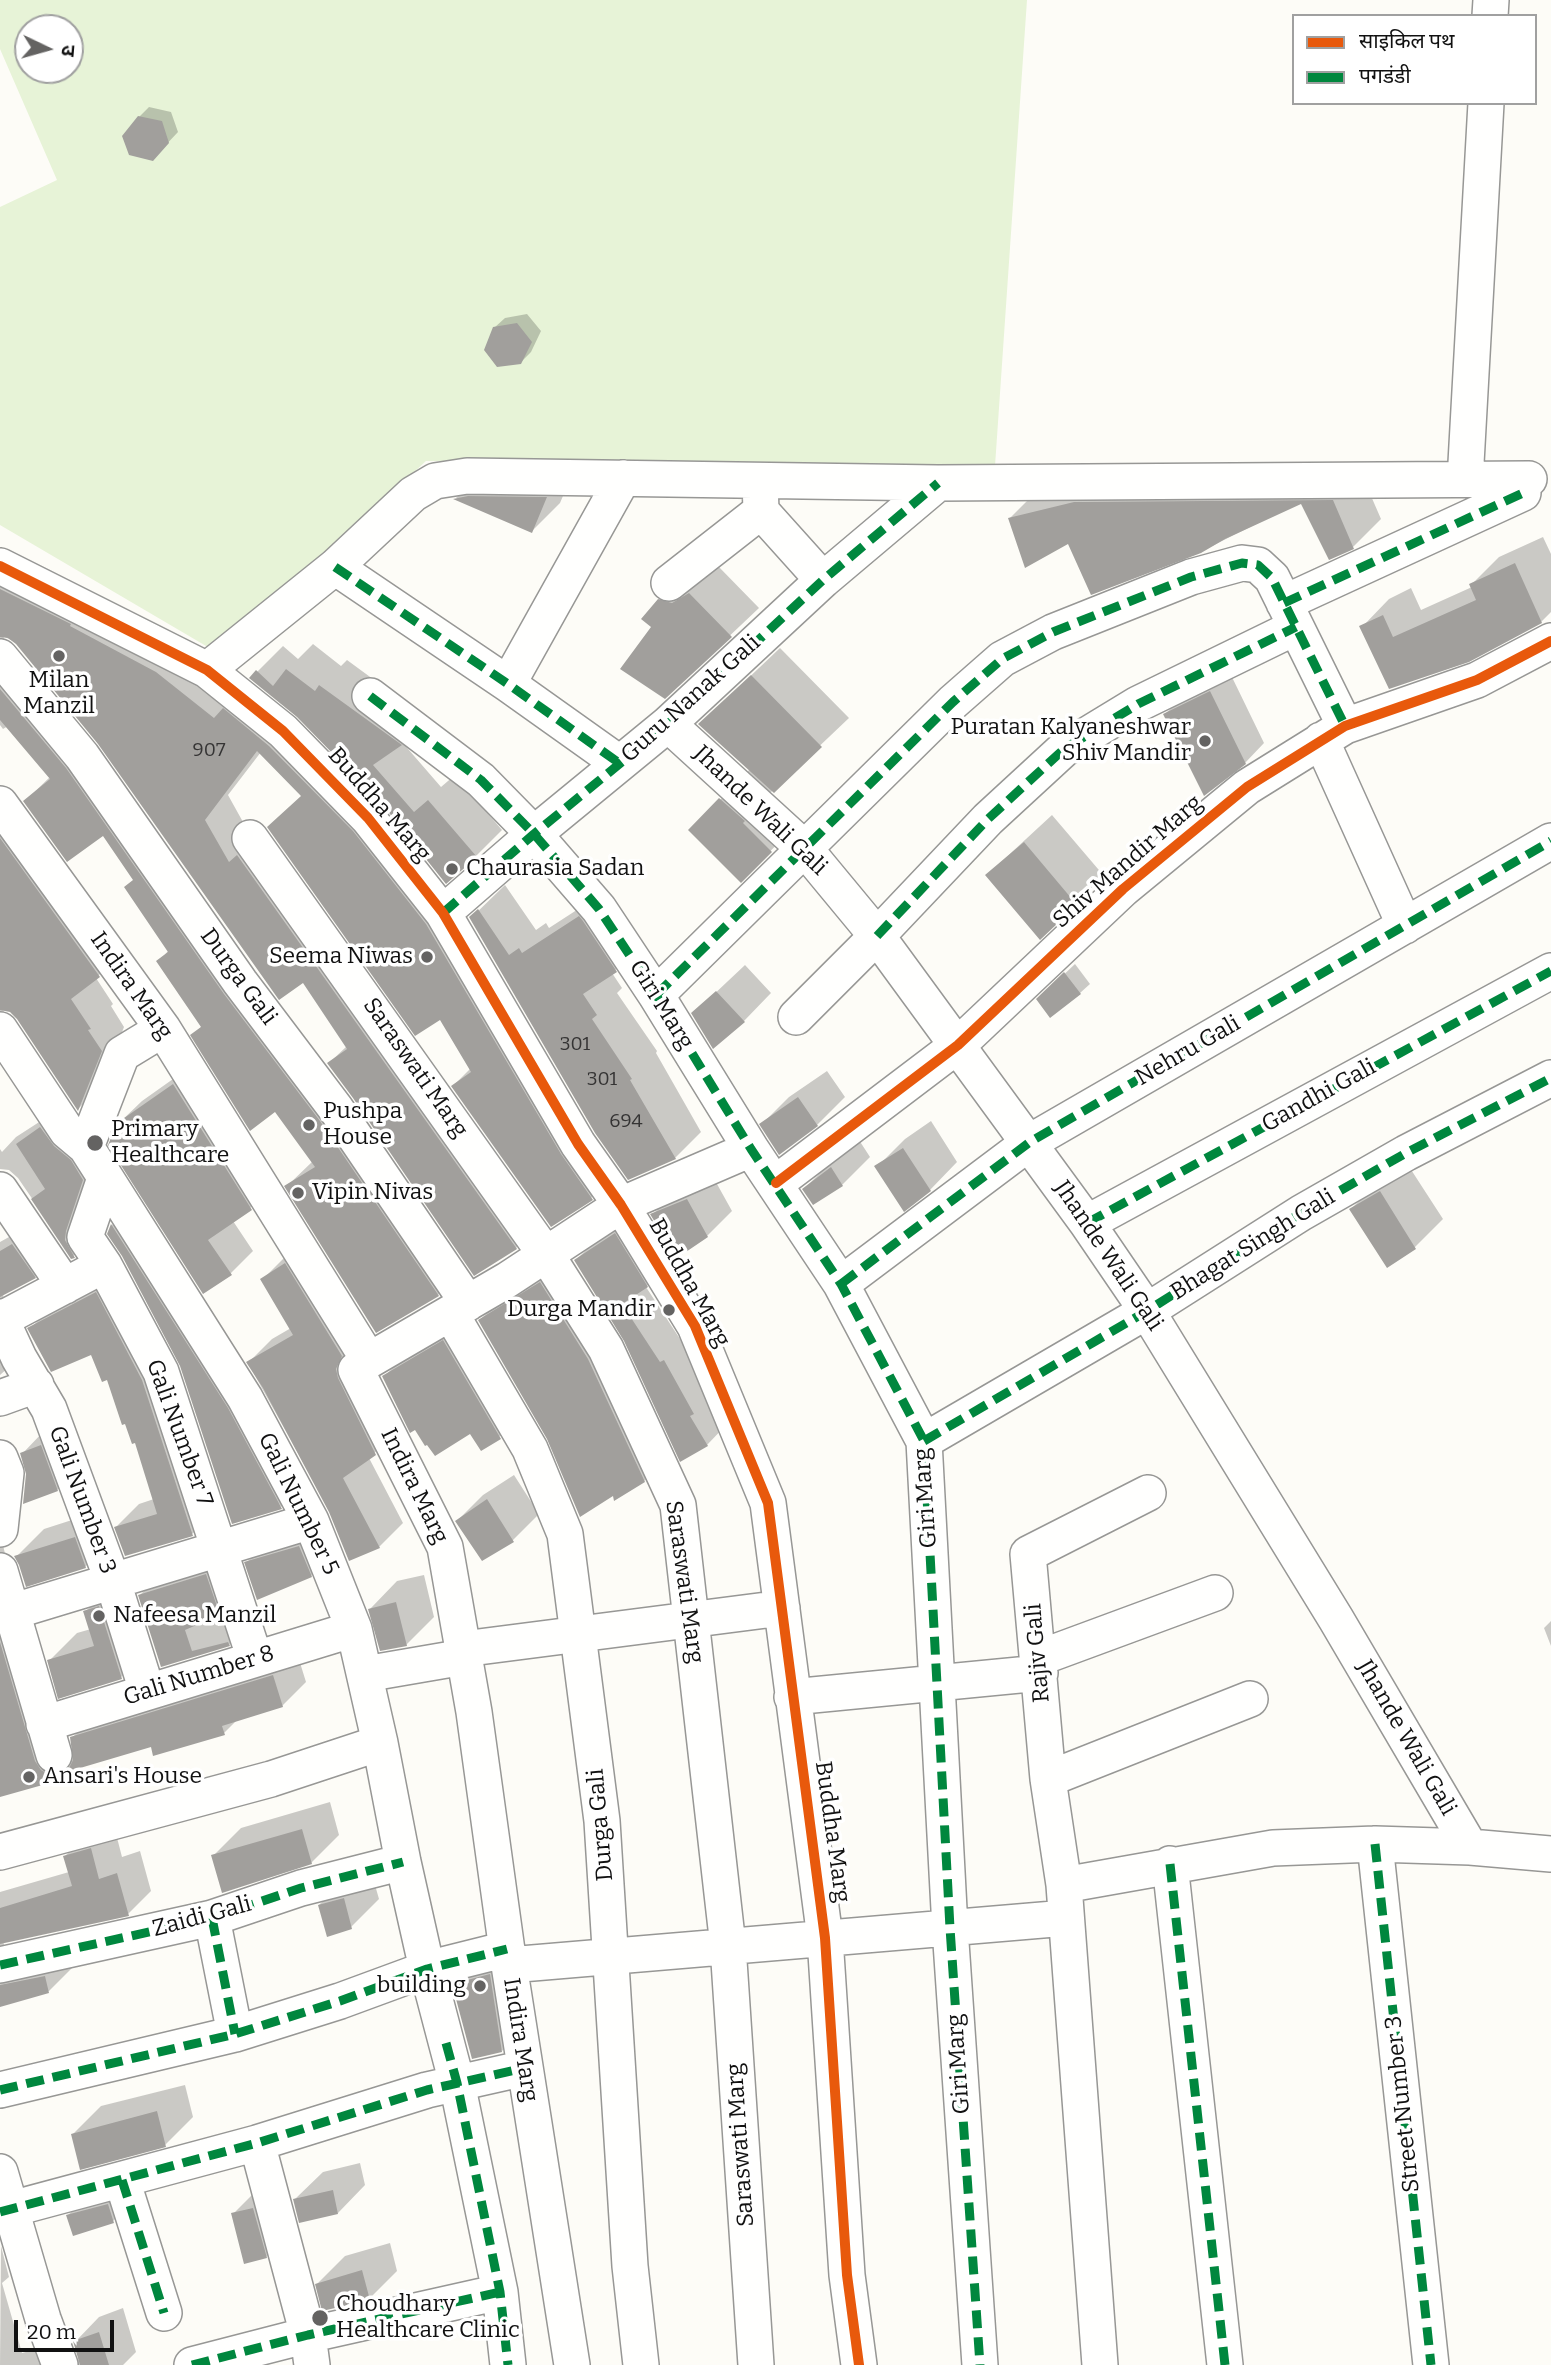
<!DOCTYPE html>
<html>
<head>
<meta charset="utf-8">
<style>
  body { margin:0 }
  #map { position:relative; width:1551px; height:2365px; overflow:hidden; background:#fdfcf7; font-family:Bitter,"Noto Sans Devanagari",serif }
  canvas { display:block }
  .legend { position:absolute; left:1292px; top:14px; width:245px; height:91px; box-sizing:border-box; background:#fff; border:2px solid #a0a0a0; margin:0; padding:9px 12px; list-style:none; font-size:21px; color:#111 }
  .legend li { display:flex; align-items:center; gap:14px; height:35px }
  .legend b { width:35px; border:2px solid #a0a0a0 }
  .north { position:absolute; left:14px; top:14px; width:70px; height:70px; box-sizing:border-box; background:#fff; border:2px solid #a0a0a0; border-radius:50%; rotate:95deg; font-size:19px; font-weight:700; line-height:28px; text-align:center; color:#111 }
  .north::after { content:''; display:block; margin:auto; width:24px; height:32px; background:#646362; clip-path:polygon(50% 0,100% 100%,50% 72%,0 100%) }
  .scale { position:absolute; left:14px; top:2320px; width:100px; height:32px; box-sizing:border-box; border:4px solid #111; border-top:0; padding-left:9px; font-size:21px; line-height:24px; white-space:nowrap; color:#111; -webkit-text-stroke:5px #fff; paint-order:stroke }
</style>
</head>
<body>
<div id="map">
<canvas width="1551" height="2365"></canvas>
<ul class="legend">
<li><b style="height:9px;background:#e8590c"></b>साइकिल पथ</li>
<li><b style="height:9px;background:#00873e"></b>पगडंडी</li>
</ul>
<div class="north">उ</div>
<div class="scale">20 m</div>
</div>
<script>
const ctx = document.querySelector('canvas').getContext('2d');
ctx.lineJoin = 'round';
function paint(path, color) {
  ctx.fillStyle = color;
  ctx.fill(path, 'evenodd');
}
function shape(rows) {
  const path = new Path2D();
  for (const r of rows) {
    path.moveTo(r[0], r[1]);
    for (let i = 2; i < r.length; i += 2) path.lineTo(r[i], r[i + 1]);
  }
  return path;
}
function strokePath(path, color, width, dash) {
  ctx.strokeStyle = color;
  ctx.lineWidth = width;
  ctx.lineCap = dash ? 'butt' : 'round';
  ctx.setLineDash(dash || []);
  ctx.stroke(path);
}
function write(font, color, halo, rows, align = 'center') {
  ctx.font = font + ' Bitter,serif';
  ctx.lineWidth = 7;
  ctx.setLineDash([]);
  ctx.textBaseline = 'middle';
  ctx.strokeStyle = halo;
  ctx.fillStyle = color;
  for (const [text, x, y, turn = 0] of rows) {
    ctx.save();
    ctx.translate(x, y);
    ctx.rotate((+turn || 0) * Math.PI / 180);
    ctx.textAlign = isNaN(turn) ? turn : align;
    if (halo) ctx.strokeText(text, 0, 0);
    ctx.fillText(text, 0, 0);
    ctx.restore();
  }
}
const green = shape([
  [0,0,1027,0,995,466,426,461,218,653,0,525,0,207,57,180,0,49],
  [28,28,70,28,70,70,28,70]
]);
const shadow = shape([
  [149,107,171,112,178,132,162,149,139,117],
  [527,314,541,331,531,352,521,362,494,328,505,318],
  [574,470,560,503,532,531,456,498,483,471],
  [1361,473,1381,519,1353,547,1302,501,1200,552,1069,542,1010,518,1038,490],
  [1543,537,1551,554,1551,612,1541,622,1390,687,1362,627,1389,599,1411,588,1421,610,1472,587,1471,585,1499,557],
  [0,548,293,723,615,1175,591,1198,453,1086,471,1068,303,795,261,752,228,795,253,840,540,1224,516,1248,354,1097,329,1063,347,1046,304,980,17,643,3,636,8,646,462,1271,438,1295,287,1186,313,1161,275,1109,193,1035,202,1026,159,961,169,950,134,879,103,833,25,801,51,776,8,726,3,729,0,725],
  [718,566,759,608,665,697,654,627,659,600,687,572],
  [313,644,341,666,347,660,426,718,402,742,441,787,455,775,502,830,476,856,384,803,257,672,283,646,298,659],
  [780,648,849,718,769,794,798,823,741,881,691,830,750,769,700,724],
  [1230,673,1264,743,1245,763,1165,714,1185,695],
  [0,804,122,952,96,978,113,1004,111,1006,124,1027,101,1086,78,1109,18,1018,10,1011,3,1009,6,1018,0,1060],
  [1052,815,1104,876,1040,938,987,875],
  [505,885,536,930,546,923,549,928,606,891,642,945,612,973,622,988,617,993,657,1051,656,1053,701,1132,675,1158,471,918],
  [1075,964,1090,984,1080,993,1038,999],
  [745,965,771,993,744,1021,693,1014],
  [197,1062,273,1186,250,1208,233,1221,253,1251,230,1274,118,1124,142,1101],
  [827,1071,845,1097,817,1125,762,1124,789,1097],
  [64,1106,76,1124,96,1234,72,1257,18,1178,9,1170,0,1169,0,1149,2,1152,16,1137],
  [931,1121,957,1162,930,1190,877,1167,905,1139],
  [859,1140,870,1157,842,1185,804,1189,832,1161],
  [1408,1165,1443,1219,1415,1247,1387,1265,1351,1209,1379,1181],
  [712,1175,732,1211,707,1236,652,1215,678,1189],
  [134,1203,303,1485,281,1507,182,1365,122,1253,109,1234,112,1225],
  [637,1213,668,1265,646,1287,682,1342,686,1340,728,1423,707,1445,626,1340,576,1260,597,1239],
  [36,1222,58,1254,35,1277,3,1294,5,1305,28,1350,0,1375,0,1242],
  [286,1256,359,1344,399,1430,369,1458,403,1523,379,1547,330,1511,248,1363,272,1339,291,1328,262,1280],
  [563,1261,667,1459,644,1481,614,1493,549,1438,480,1320,502,1298],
  [119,1270,216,1511,192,1534,126,1554,116,1527,139,1504,154,1499,136,1441,108,1378,92,1353,30,1329,53,1305],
  [467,1318,523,1414,499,1437,471,1431,384,1377,407,1353],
  [44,1431,80,1467,57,1490,28,1474,22,1454],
  [514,1475,539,1514,513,1540,483,1559,457,1521,483,1495],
  [103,1510,113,1539,85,1567,16,1557,44,1529],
  [319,1527,330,1556,311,1576,246,1563,266,1543],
  [3,1545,14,1593,64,1747,74,1752,72,1738,95,1714,297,1653,306,1682,282,1706,237,1720,224,1733,152,1745,79,1767,70,1775,0,1795,0,1546],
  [232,1549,245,1588,215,1616,218,1626,255,1618,229,1645,162,1665,140,1595,166,1569],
  [424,1575,434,1617,406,1645,370,1609,397,1581],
  [113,1584,149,1650,121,1677,49,1661,77,1633,91,1629,85,1612],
  [1551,1621,1551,1646,1544,1628],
  [330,1802,339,1835,311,1863,213,1856,241,1828],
  [114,1826,122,1857,140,1851,151,1891,128,1914,3,1942,9,1956,68,1953,72,1968,49,1991,0,2005,0,1892,69,1872,65,1856,89,1833],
  [371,1871,379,1899,351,1927,319,1905,347,1877],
  [518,1947,529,2023,502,2051,454,1984,482,1956],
  [185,2085,193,2117,165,2145,73,2134,101,2106],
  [360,2163,365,2185,338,2213,295,2199,323,2172],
  [261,2186,294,2229,266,2257,233,2214],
  [96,2188,141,2193,113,2221,74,2234,68,2215],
  [390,2243,397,2271,369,2299,317,2284,345,2256],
  [1,2246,9,2277,2,2283,22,2353,63,2342,72,2357,80,2360,75,2342,99,2317,123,2308,136,2352,123,2365,0,2365]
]);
const building = shape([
  [138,116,162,121,169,143,153,161,129,155,122,136],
  [517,323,532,342,521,364,497,367,484,350,493,327],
  [468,496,547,497,532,533,453,499],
  [1333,500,1354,549,1329,560,1301,504,1225,539,1201,553,1091,595,1068,544,1025,568,1008,518,1074,502],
  [1515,563,1542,623,1469,662,1389,689,1359,626,1383,615,1393,637,1476,600,1469,584],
  [0,589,71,624,70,626,156,672,214,718,223,708,269,746,353,831,426,924,561,1154,593,1200,551,1227,451,1086,471,1072,440,1020,415,1036,267,827,301,796,257,751,205,820,229,862,237,855,517,1249,474,1276,353,1098,327,1063,347,1049,303,983,279,1000,98,744,16,644,8,638,0,637],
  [689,593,732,637,665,699,620,669,651,627,641,619,658,599,672,603],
  [286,669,315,691,319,685,402,745,373,765,414,812,428,800,477,857,446,884,382,804,297,717,249,678,256,670,273,686],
  [751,675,822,747,774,793,698,724],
  [0,689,66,768,224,994,320,1121,439,1296,376,1333,284,1186,315,1167,275,1112,250,1131,190,1035,201,1027,156,961,168,952,124,887,133,880,103,836,67,862,23,801,50,779,0,720],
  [1210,691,1246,764,1204,796,1163,714],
  [719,798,745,821,743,823,772,852,741,883,688,830],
  [0,838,100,977,71,999,91,1029,88,1030,102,1051,78,1111,17,1019,10,1012,0,1010],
  [1024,842,1077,905,1040,940,985,875],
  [478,909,509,955,519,948,522,953,579,916,583,921,617,972,583,994,597,1015,592,1019,632,1079,630,1080,676,1159,628,1180,595,1133,469,917],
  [1064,972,1081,994,1050,1018,1036,999],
  [716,991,745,1022,713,1049,691,1013],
  [173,1084,252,1210,208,1240,232,1275,203,1294,108,1145,117,1123],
  [798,1097,818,1126,779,1155,759,1124],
  [40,1127,54,1146,71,1160,83,1180,66,1231,65,1240,75,1258,71,1259,31,1199,45,1189,16,1144],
  [903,1148,931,1191,904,1212,874,1166],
  [831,1167,843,1186,813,1205,802,1189],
  [1380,1191,1416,1249,1387,1268,1349,1209],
  [687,1199,708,1237,677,1258,650,1214],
  [111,1224,228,1408,282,1509,232,1524,180,1366,122,1256,107,1234],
  [615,1233,648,1287,622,1304,660,1362,664,1360,694,1414,690,1416,708,1446,680,1462,624,1341,574,1260],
  [12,1244,36,1278,0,1297,0,1251],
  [285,1263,342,1356,336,1369,338,1378,376,1455,343,1478,380,1548,349,1561,329,1512,263,1388,246,1362,293,1335,260,1279],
  [540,1282,588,1359,645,1482,614,1501,613,1496,580,1517,547,1439,478,1320],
  [96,1292,142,1380,193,1536,125,1556,114,1527,157,1514,135,1443,132,1444,125,1424,122,1425,107,1380,102,1382,91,1355,51,1372,27,1328],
  [443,1340,501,1439,481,1451,470,1434,435,1456,427,1445,425,1446,415,1430,410,1433,382,1376],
  [41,1445,58,1491,23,1504,26,1474,20,1453],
  [487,1499,514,1542,482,1561,455,1521],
  [75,1537,86,1568,26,1587,19,1565,14,1556],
  [299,1546,312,1577,257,1600,244,1562],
  [206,1574,220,1615,185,1630,192,1651,228,1642,230,1646,161,1667,138,1595],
  [396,1602,407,1646,380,1651,368,1609],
  [99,1606,122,1679,58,1699,47,1660,94,1646,83,1611],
  [0,1642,35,1761,41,1770,50,1775,60,1774,69,1768,73,1760,70,1737,273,1675,283,1707,222,1726,225,1735,153,1756,151,1747,70,1771,71,1777,0,1797],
  [302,1829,312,1864,222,1893,211,1855],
  [91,1848,99,1879,117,1873,129,1916,0,1944,0,1908,72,1886,63,1856],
  [344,1898,352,1929,327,1937,318,1905],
  [490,1974,502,2052,472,2059,452,1984],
  [45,1976,49,1993,0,2007,0,1985],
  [157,2111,166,2147,80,2170,71,2134],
  [333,2190,338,2214,299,2223,293,2199],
  [108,2204,114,2223,73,2236,66,2215],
  [253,2208,267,2258,244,2264,231,2213],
  [362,2270,370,2300,322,2311,315,2284],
  [99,2332,109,2365,80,2365,73,2341]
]);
const minor = shape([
  [1490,16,1491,0],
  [1466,463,1486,103],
  [760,481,761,511,823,580],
  [0,566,207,670,283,731,368,818,443,913,578,1144,621,1205,695,1326,768,1503,825,1938,847,2275,859,2365],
  [335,567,508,684,619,763],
  [669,583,761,511],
  [1284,603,1523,493],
  [0,657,82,756,240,982,336,1109,468,1303],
  [207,670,335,567,413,494,435,481,467,476,938,483,1529,479],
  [508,684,623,478],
  [370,696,481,780,534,834,599,909,656,995,751,1149,841,1284,924,1441,950,1928,980,2365],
  [668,724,805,849,877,936,1087,1223,1147,1311,1336,1619,1470,1847],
  [1321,740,1405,926],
  [0,804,163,1029,365,1354,368,1361,356,1370,445,1547,474,1712,509,1965,572,2365],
  [250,838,551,1262,606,1349,678,1505,728,1946,756,2365],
  [443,913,534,834,668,724,823,580,938,483],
  [656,995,953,702,1002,659,1053,632,1191,577,1242,563,1258,565,1272,578,1345,726],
  [796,1017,877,936,988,819,1064,749,1138,704,1296,627],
  [0,1030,67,1131,86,1147,100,1169,245,1398,311,1521,354,1629,380,1743,403,1862,427,1969,457,2083,500,2292,508,2365],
  [86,1147,122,1054,163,1029],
  [105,1178,85,1237,104,1265,161,1372,255,1659],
  [776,1183,958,1045,1123,889,1247,787,1345,726,1477,680,1551,641],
  [0,1190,65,1286],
  [1087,1223,1551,971],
  [841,1284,1030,1142,1551,841],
  [451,1314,530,1449,565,1534,602,1821,630,2266,641,2365],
  [0,1317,19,1358,49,1409,113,1582,147,1691],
  [0,1320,104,1265],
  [368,1361,507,1280,621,1205,751,1149],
  [0,1398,36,1385],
  [924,1441,1147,1311,1301,1213,1406,1153,1551,1078],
  [0,1458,6,1473,0,1529],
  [0,1571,54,1755],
  [11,1612,311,1521],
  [463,1649,782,1608],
  [1039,1658,1215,1593],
  [365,1674,464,1657],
  [792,1697,1040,1673],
  [44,1724,354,1629],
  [1048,1779,1250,1699],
  [1375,1844,1431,2365],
  [0,1852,271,1779,380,1743],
  [1170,1864,1225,2365],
  [1064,1885,1048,1779,1028,1554,1148,1493],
  [212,1918,235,2034],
  [0,1965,212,1918,301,1888,403,1862],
  [509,1965,1066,1918],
  [0,2090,235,2034,340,2001,427,1969,507,1949],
  [257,2143,308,2335,312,2365],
  [0,2172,43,2319,60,2365],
  [122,2180,164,2313],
  [0,2212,257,2143,427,2090,525,2068],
  [192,2365,308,2335,500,2292],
  [1100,2365,1064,1885,1273,1848,1375,1844,1470,1847,1551,1854]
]);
const quiet = shape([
  [335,567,508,684,619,763],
  [1284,603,1523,493],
  [370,696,481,780,534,834,599,909,656,995,751,1149,841,1284,924,1441,950,1928,980,2365],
  [443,913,534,834,668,724,823,580,938,483],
  [877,936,988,819,1064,749,1138,704,1296,627],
  [656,995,953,702,1002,659,1053,632,1191,577,1242,563,1258,565,1272,578,1345,726],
  [1087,1223,1551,971],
  [841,1284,1030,1142,1551,841],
  [924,1441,1147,1311,1301,1213,1406,1153,1551,1078],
  [1375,1844,1431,2365],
  [1170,1864,1225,2365],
  [212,1918,235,2034],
  [0,1965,212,1918,301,1888,403,1862],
  [446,2043,457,2083,500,2292,508,2365],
  [0,2090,235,2034,340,2001,427,1969,507,1949],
  [122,2180,164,2313],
  [0,2212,257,2143,427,2090,525,2068],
  [192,2365,308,2335,500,2292]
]);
const cycleway = shape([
  [0,566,207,670,283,731,368,818,443,913,578,1144,621,1205,695,1326,768,1503,825,1938,847,2275,859,2365],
  [776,1183,958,1045,1123,889,1247,787,1345,726,1477,680,1551,641]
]);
const markers = [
  [59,656,7,"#646362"],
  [1205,741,7,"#646362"],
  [452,869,7,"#646362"],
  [427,957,7,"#646362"],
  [309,1125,7,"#646362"],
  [95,1143,9,"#646362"],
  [298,1193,7,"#646362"],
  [669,1310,7,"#646362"],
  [99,1616,7,"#646362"],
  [29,1777,7,"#646362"],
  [480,1986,7,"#646362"],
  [320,2318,9,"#646362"]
];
const numberNames = [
  ["907",209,751],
  ["301",575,1045],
  ["301",602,1080],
  ["694",626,1122]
];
const poiNames = [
  ["Milan",59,681,"center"],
  ["Manzil",59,707,"center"],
  ["Puratan Kalyaneshwar",1191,728,"right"],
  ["Shiv Mandir",1191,754,"right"],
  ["Chaurasia Sadan",466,869],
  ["Seema Niwas",413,957,"right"],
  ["Pushpa",323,1112],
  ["House",323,1138],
  ["Primary",111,1130],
  ["Healthcare",111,1156],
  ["Vipin Nivas",312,1193],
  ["Durga Mandir",655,1310,"right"],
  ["Nafeesa Manzil",113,1616],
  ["Ansari's House",43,1777],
  ["building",466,1986,"right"],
  ["Choudhary",336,2305],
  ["Healthcare Clinic",336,2331]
];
const streetNames = [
  ["Guru Nanak Gali",691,699,-42],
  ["Buddha Marg",379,805,49],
  ["Jhande Wali Gali",760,811,44],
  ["Shiv Mandir Marg",1128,862,-41],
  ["Durga Gali",238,977,54],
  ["Indira Marg",131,986,55],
  ["Giri Marg",661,1005,58],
  ["Nehru Gali",1188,1051,-30],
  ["Saraswati Marg",415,1068,55],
  ["Gandhi Gali",1319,1096,-29],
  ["Bhagat Singh Gali",1253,1245,-32],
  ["Jhande Wali Gali",1108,1256,56],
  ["Buddha Marg",689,1283,61],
  ["Gali Number 7",179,1433,70],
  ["Indira Marg",414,1486,64],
  ["Giri Marg",926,1498,-94],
  ["Gali Number 3",82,1500,70],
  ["Gali Number 5",298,1504,64],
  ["Saraswati Marg",684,1582,82],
  ["Rajiv Gali",1038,1653,-95],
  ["Gali Number 8",199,1676,-17],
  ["Jhande Wali Gali",1406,1738,60],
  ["Durga Gali",601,1825,-95],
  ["Buddha Marg",832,1832,82],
  ["Zaidi Gali",202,1917,-15],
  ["Indira Marg",520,2040,81],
  ["Giri Marg",959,2064,-94],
  ["Street Number 3",1403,2104,-96],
  ["Saraswati Marg",741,2145,-94]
];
paint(green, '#e7f3d7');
paint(shadow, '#0003');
paint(building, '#a19f9c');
strokePath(minor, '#979795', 38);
strokePath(minor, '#fffffe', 35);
strokePath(quiet, '#00873e', 9, [18, 9]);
strokePath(cycleway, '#e8590c', 10);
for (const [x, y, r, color] of markers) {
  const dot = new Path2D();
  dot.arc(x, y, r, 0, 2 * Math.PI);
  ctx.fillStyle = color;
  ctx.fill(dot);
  strokePath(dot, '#fff', 2.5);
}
write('19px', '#353434', null, numberNames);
write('23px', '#111', '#fff', poiNames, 'left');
write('23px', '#111', '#fff', streetNames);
</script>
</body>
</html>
